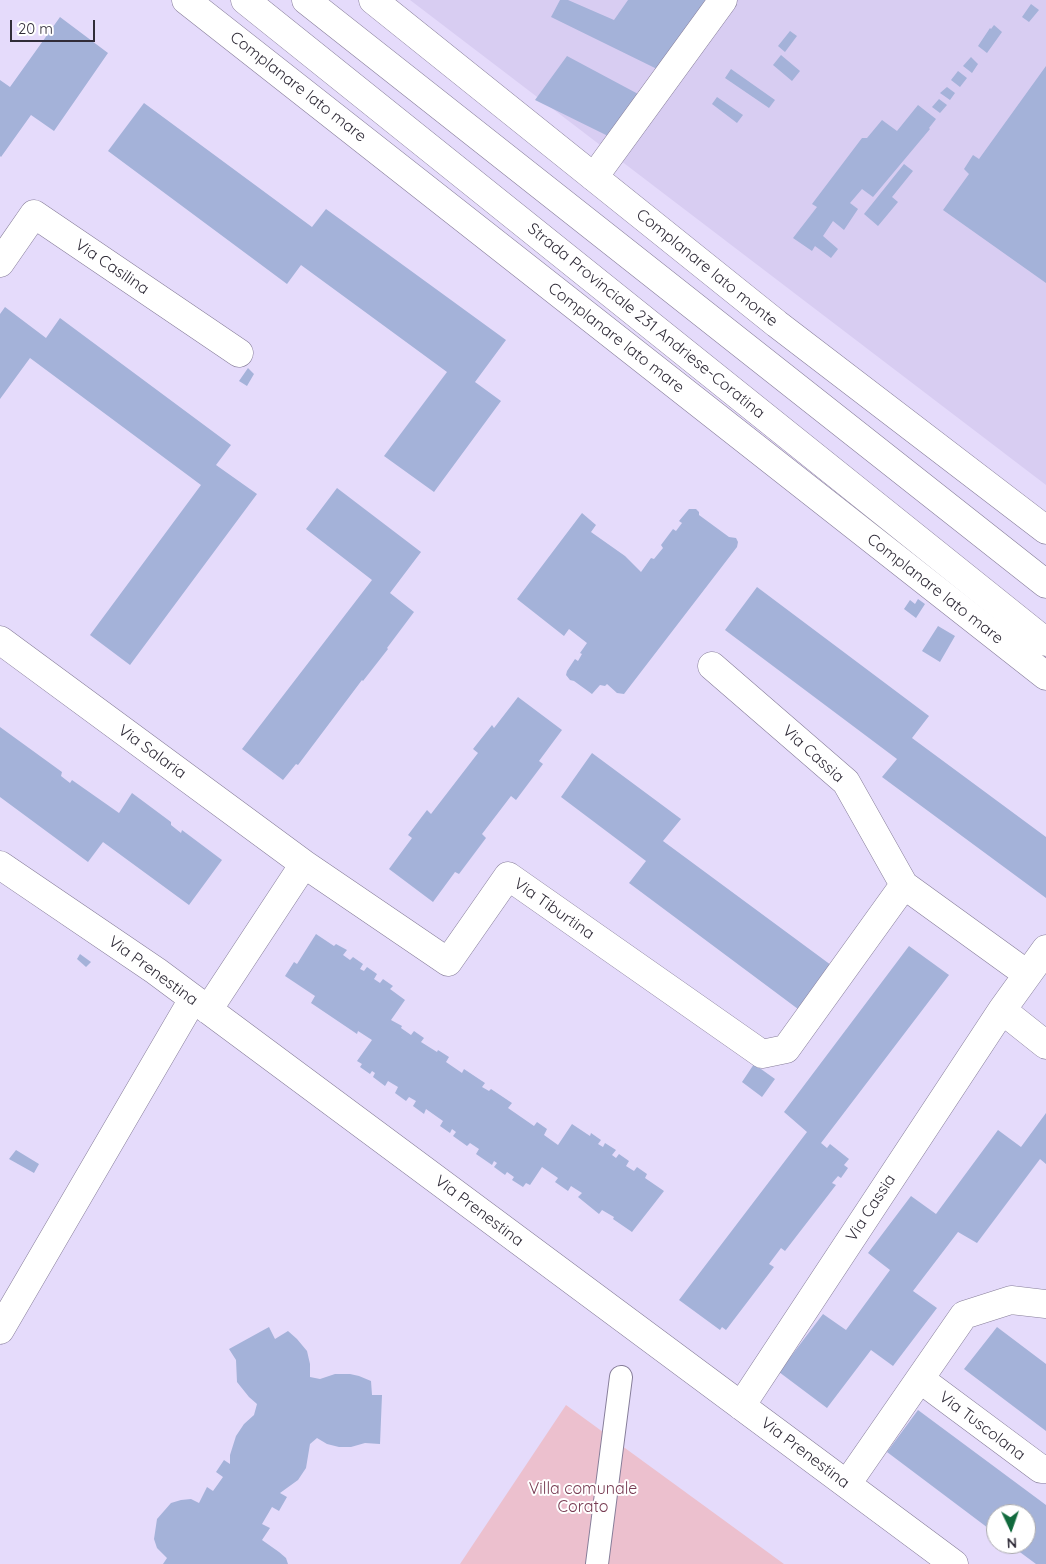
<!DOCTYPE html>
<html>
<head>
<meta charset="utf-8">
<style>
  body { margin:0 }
  #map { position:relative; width:1046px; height:1564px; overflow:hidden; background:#e5dbfb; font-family:Quicksand,sans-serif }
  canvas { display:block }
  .north { position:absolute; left:986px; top:1504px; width:50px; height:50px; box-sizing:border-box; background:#fff; border:1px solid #acabaf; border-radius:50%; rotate:177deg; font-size:14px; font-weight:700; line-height:20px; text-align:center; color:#302c38 }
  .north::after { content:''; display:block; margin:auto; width:18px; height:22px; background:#116a3d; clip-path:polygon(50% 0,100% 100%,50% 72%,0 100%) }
  .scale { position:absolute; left:10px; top:20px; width:85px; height:22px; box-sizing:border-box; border:2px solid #302c38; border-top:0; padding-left:6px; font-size:15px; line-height:18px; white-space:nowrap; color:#302c38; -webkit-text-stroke:4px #fff; paint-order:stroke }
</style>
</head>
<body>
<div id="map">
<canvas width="1046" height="1564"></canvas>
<div class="north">N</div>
<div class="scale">20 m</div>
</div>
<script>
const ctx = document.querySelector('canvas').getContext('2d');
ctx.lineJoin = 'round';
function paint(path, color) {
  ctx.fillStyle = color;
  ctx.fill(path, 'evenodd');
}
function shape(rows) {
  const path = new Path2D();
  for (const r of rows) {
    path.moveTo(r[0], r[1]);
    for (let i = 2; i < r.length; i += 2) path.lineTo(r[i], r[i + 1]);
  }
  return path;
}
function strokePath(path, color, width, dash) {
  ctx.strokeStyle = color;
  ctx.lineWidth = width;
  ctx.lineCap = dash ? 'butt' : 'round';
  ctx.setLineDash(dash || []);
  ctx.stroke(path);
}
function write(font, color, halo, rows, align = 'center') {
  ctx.font = font + ' Quicksand,sans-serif';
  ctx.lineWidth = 4;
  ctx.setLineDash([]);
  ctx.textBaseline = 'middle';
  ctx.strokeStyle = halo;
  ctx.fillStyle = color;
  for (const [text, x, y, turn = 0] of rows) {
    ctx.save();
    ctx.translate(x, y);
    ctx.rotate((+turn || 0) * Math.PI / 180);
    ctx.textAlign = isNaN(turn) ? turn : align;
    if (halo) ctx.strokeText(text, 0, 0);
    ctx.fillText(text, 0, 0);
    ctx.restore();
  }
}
const built = shape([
  [410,0,1046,0,1046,485]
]);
const green = shape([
  [566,1405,784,1564,460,1564]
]);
const building = shape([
  [560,0,568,0,614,20,628,0,706,0,657,69,551,17],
  [1031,4,1039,10,1029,22,1022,17],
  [60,17,108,53,54,131,31,115,1,157,0,156,0,80,10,87],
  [994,25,1002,32,987,53,978,46,990,28,991,29],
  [790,31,797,36,785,52,778,46],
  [781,55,800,71,792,81,773,65],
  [567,56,640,95,608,136,535,100],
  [971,57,978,64,972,73,963,66],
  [1046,66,1046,283,943,210,969,174,964,169,973,155,979,159],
  [731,69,775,100,769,108,725,78],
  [958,71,967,78,960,87,951,80],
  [947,87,955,93,950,100,940,93],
  [717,97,743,115,737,123,712,104],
  [939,99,947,105,940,113,932,107],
  [144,103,312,227,326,209,506,340,475,382,501,401,434,492,384,456,447,372,301,265,287,284,108,151],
  [918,105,936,119,929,128,930,129,873,197,862,189,850,203,858,209,844,230,833,221,823,236,838,249,831,258,815,246,812,251,793,238,817,207,812,204,862,138,867,138,882,120,897,131],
  [904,164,913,171,892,197,898,202,878,226,864,214],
  [5,307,46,338,60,318,231,445,216,465,257,494,130,665,90,635,201,485,30,358,0,399,0,314],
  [248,368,254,374,247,386,239,381],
  [337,488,421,552,390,593,414,612,387,648,388,649,363,681,362,680,298,765,296,764,283,780,242,749,372,580,306,529],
  [689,509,696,509,699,512,699,515,729,537,736,538,738,542,737,547,624,694,617,693,607,684,605,686,600,685,592,694,574,681,570,680,566,675,567,671,575,659,578,661,582,654,580,653,587,643,569,629,564,636,517,599,582,513,596,525,591,532,625,556,641,572,651,558,654,559,663,548,661,545,673,529,676,531,682,523,679,521],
  [757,587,929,716,912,738,1046,837,1046,898,882,777,897,759,725,630],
  [918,599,925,604,916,618,904,609,910,600,915,604],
  [938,626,955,636,940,662,922,651],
  [518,697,562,730,539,761,543,764,516,800,511,796,482,834,486,838,459,874,455,872,433,902,389,869,412,838,408,835,427,810,431,814,478,753,473,749,492,725,494,728],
  [0,727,62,772,61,776,70,783,72,780,119,813,132,793,171,822,171,825,181,833,182,830,222,860,189,905,103,842,88,862,0,797],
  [592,753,681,819,663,841,835,968,802,1012,629,883,646,861,561,797],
  [316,934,334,946,336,944,347,950,343,955,350,960,353,957,363,964,360,969,364,971,367,967,377,974,374,979,380,983,383,979,393,986,390,989,405,1000,391,1020,402,1026,401,1028,411,1035,414,1031,424,1038,421,1042,437,1052,438,1050,449,1057,446,1062,462,1073,464,1069,485,1083,482,1087,489,1091,491,1089,512,1103,508,1108,534,1126,537,1122,547,1129,544,1135,558,1145,572,1124,590,1136,591,1133,601,1140,598,1144,603,1147,605,1143,616,1150,612,1155,616,1158,619,1154,629,1161,626,1166,634,1171,637,1167,647,1174,645,1178,664,1191,632,1232,613,1219,614,1217,602,1210,599,1214,578,1197,582,1193,571,1186,568,1191,555,1182,558,1178,542,1167,530,1185,526,1183,523,1187,512,1180,514,1177,507,1172,505,1175,494,1167,497,1163,494,1161,492,1165,476,1154,479,1149,470,1143,467,1146,453,1136,456,1132,452,1129,450,1133,440,1126,443,1121,426,1109,424,1114,413,1106,416,1101,409,1097,406,1101,395,1093,398,1087,388,1081,385,1086,373,1077,375,1073,372,1071,370,1074,360,1067,362,1064,357,1061,372,1040,358,1031,357,1034,311,1003,315,996,285,976,294,962,297,964],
  [909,946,949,975,821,1143,827,1148,830,1144,849,1159,844,1165,848,1168,841,1178,838,1176,832,1183,836,1185,785,1251,781,1248,769,1264,774,1267,726,1330,722,1327,720,1330,679,1300,807,1132,784,1112],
  [80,954,91,962,86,967,77,959],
  [754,1064,775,1079,762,1097,742,1082],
  [1046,1113,1046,1164,1040,1159,977,1243,958,1232,913,1291,937,1308,893,1366,871,1350,827,1408,779,1372,823,1314,846,1330,890,1270,868,1253,911,1196,936,1214,998,1130,1021,1147],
  [16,1150,39,1164,34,1173,9,1159],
  [269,1327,275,1339,288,1331,297,1339,307,1351,310,1364,310,1377,320,1379,335,1374,350,1374,359,1376,371,1381,372,1395,382,1395,380,1444,365,1443,351,1447,339,1447,327,1444,317,1438,310,1444,306,1468,298,1480,280,1493,287,1497,279,1511,272,1507,262,1524,270,1528,262,1540,279,1552,286,1558,288,1564,163,1564,167,1558,157,1548,154,1539,157,1519,171,1503,181,1500,191,1499,199,1503,207,1487,213,1491,223,1477,216,1472,224,1460,230,1464,230,1455,236,1436,244,1424,254,1415,257,1404,249,1397,237,1382,236,1360,229,1349],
  [997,1327,1046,1364,1046,1431,964,1369],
  [918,1410,1046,1505,1046,1564,1036,1564,1009,1544,1026,1544,1026,1514,996,1514,996,1534,887,1452]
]);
const pedestrian = shape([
  [597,1564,621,1377]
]);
const minor = shape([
  [594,177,723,0],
  [0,263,34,214,239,353],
  [0,640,304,864],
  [712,666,846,782,904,885,1027,974],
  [0,865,156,971,954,1564],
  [208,1010,304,864,448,962,508,876,762,1054,786,1049,904,885],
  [1002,1010,1046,1045],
  [0,1330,193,999],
  [920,1379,1041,1469,1046,1469],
  [741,1406,1002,1010,1046,949],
  [847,1484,964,1315,1011,1300,1046,1304]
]);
const tertiary = shape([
  [186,0,1046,676],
  [373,0,777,324,1046,530]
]);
const trunk = shape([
  [245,0,1046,642],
  [306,0,1046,584]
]);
const streetNames = [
  ["Complanare lato mare",298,87,38],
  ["Via Casilina",112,267,34],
  ["Complanare lato monte",707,268,39],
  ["Strada Provinciale 231 Andriese-Coratina",646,321,39],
  ["Complanare lato mare",616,338,38],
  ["Complanare lato mare",935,589,38],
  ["Via Salaria",152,752,36],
  ["Via Cassia",813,754,42],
  ["Via Tiburtina",554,909,35],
  ["Via Prenestina",153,971,36],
  ["Via Cassia",871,1208,-57],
  ["Via Prenestina",479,1211,37],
  ["Via Tuscolana",982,1426,37],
  ["Via Prenestina",805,1453,37]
];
const parkNames = [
  ["Villa comunale",583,1489],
  ["Corato",583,1507]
];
paint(built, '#d8cdf2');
paint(green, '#ecc0ce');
paint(building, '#a4b2d9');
strokePath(pedestrian, '#867d99', 24);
strokePath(minor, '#867d99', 29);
strokePath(tertiary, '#867d99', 29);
strokePath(trunk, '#867d99', 29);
strokePath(pedestrian, '#fff', 22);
strokePath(minor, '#fff', 28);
strokePath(tertiary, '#fff', 28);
strokePath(trunk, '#fff', 28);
write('16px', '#302c38', '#fff', streetNames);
write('16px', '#773b52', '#fff', parkNames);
</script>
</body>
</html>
